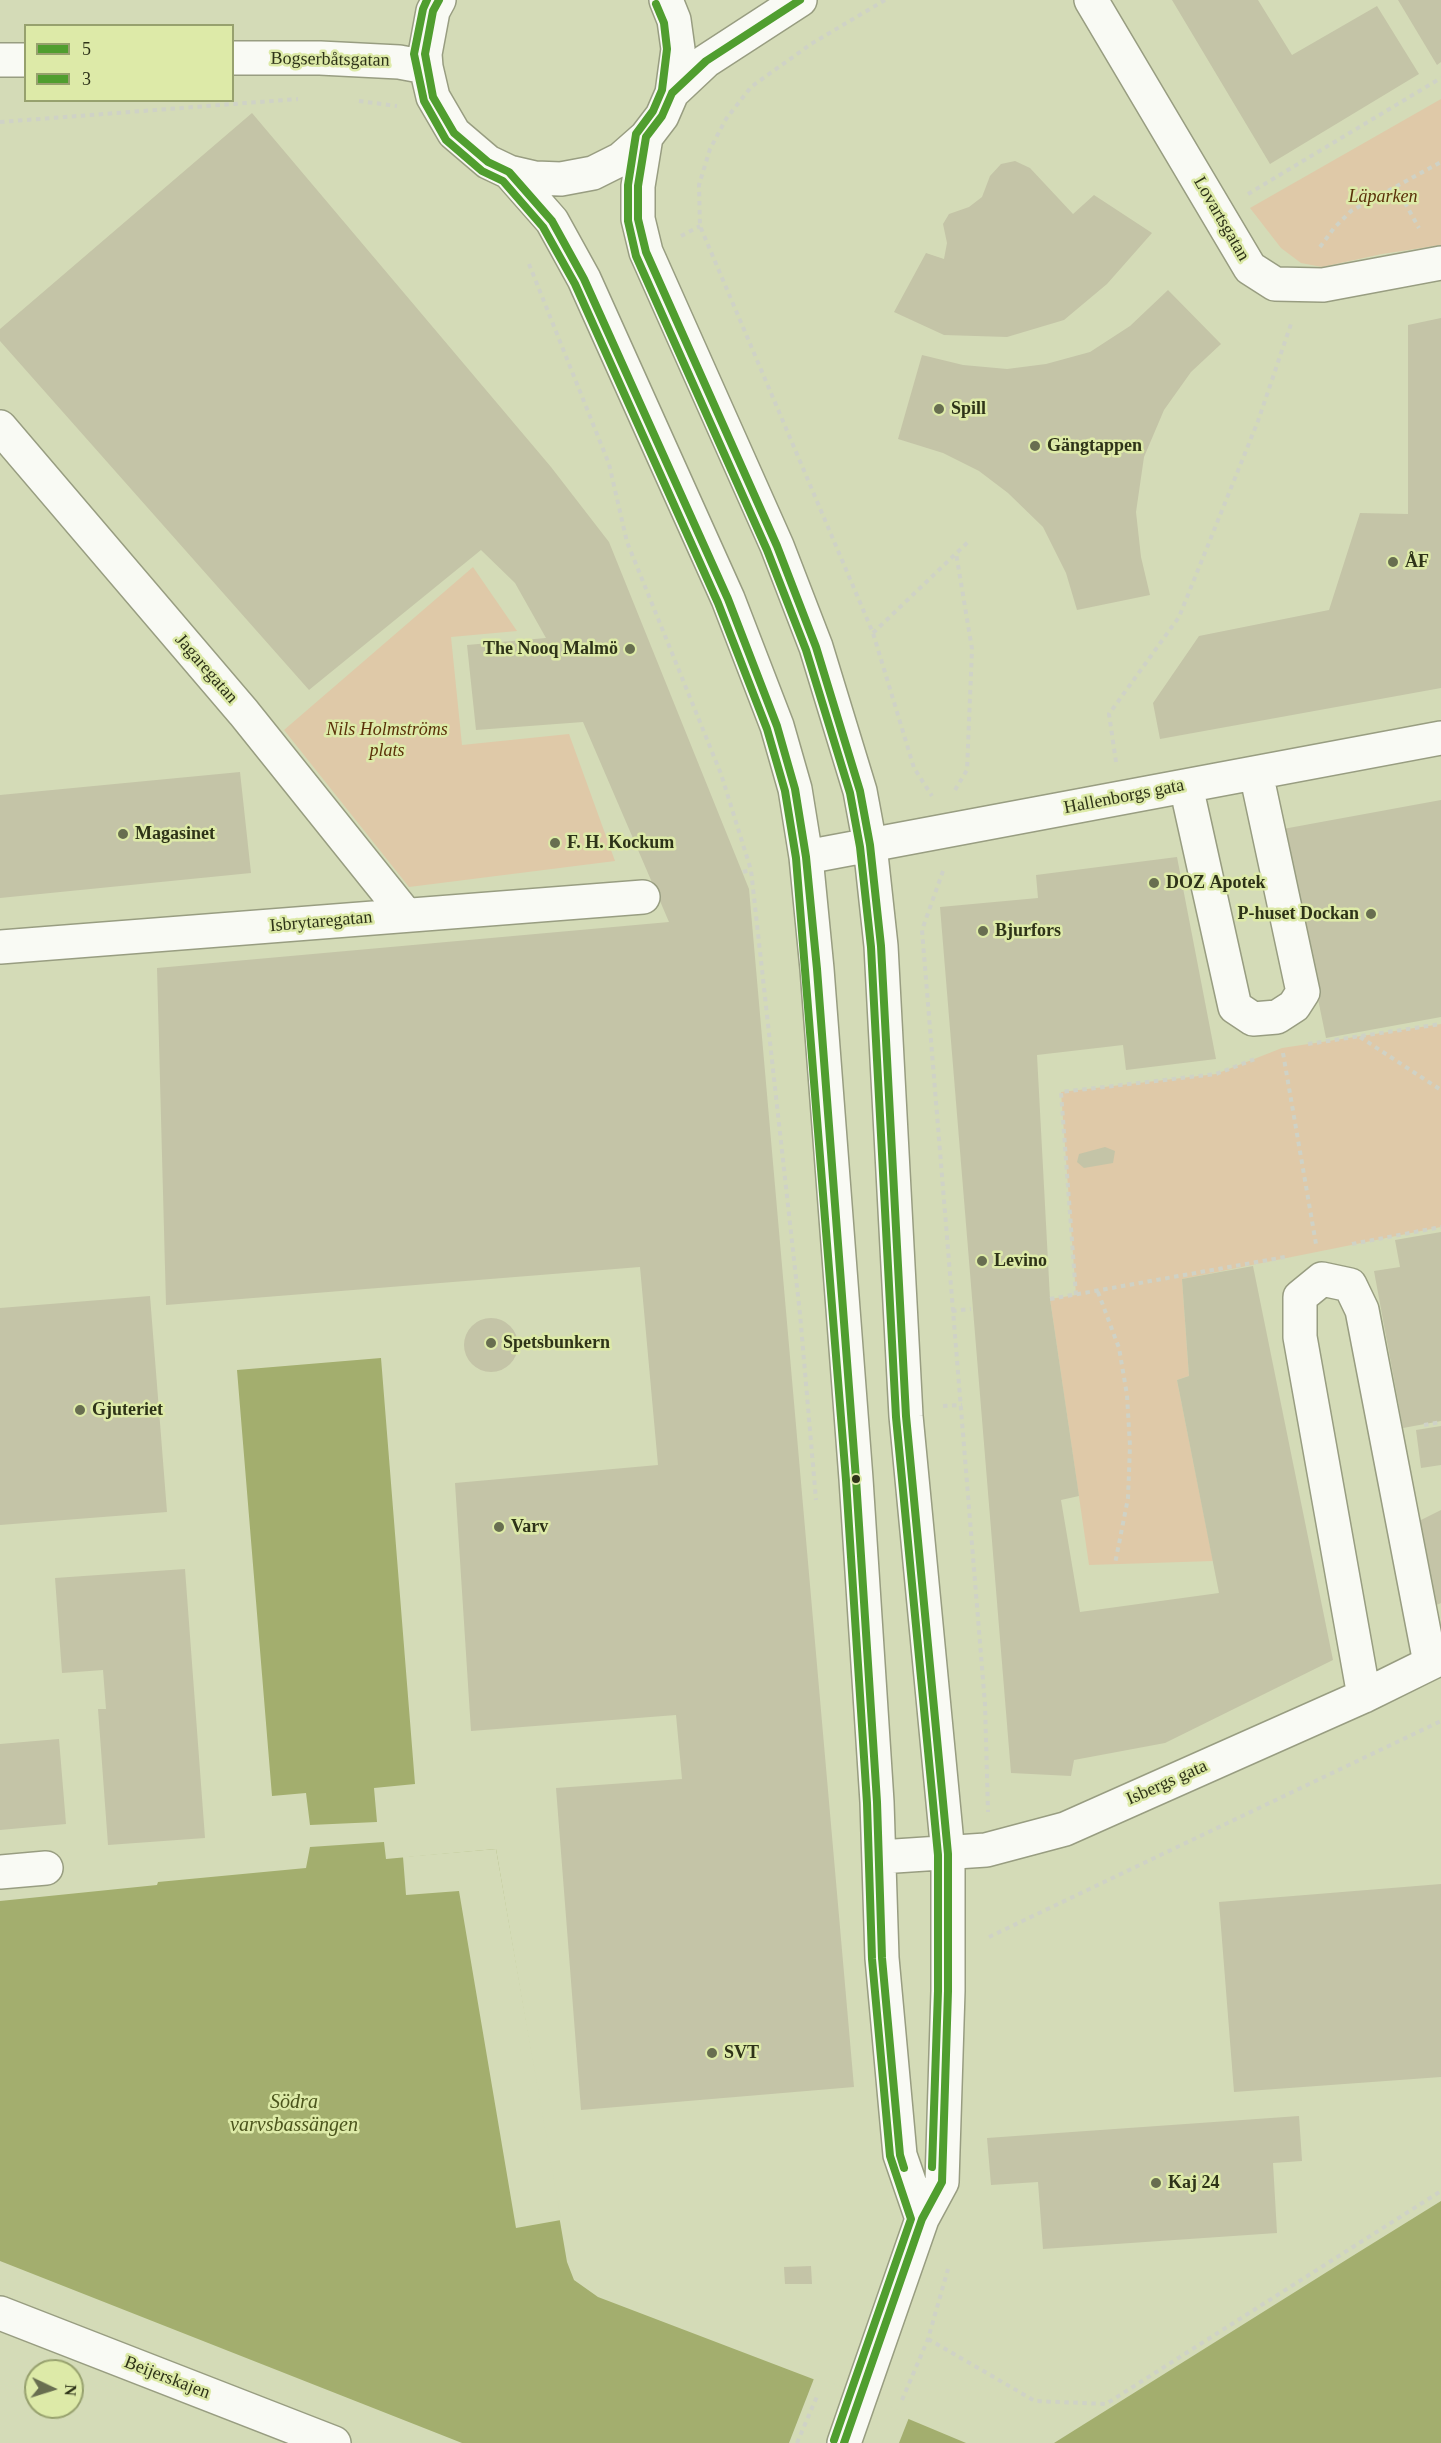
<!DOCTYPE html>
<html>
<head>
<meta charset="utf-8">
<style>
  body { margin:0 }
  #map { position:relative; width:1441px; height:2443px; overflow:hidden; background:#d4dbb7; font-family:"Times New Roman",serif }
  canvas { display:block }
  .legend { position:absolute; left:24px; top:24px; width:210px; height:78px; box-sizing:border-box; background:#ddeaa8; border:2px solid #97a16e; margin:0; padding:8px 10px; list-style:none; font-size:18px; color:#2e3318 }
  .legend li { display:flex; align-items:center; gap:12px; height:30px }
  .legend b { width:30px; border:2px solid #97a16e }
  .north { position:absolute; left:24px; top:2359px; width:60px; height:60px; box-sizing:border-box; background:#ddeaa8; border:2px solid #97a16e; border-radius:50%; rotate:94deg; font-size:16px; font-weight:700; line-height:24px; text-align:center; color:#2e3318 }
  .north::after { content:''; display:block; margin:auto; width:21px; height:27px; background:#686e50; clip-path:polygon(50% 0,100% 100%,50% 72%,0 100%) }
</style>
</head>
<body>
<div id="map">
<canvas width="1441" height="2443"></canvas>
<ul class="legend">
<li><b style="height:8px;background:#509e2f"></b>5</li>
<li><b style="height:8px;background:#509e2f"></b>3</li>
</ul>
<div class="north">N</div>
</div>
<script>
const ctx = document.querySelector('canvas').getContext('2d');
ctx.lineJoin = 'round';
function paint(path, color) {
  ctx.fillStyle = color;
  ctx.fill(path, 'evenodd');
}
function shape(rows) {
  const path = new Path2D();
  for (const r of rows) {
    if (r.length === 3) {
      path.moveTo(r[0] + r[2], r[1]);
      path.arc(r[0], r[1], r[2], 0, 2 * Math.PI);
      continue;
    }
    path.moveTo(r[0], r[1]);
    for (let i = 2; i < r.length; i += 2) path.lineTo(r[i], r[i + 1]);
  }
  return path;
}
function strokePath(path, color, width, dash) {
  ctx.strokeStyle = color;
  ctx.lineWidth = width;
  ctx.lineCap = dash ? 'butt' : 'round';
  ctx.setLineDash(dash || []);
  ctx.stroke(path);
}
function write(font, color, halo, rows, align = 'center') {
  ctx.font = font + ' "Times New Roman",serif';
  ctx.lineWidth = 5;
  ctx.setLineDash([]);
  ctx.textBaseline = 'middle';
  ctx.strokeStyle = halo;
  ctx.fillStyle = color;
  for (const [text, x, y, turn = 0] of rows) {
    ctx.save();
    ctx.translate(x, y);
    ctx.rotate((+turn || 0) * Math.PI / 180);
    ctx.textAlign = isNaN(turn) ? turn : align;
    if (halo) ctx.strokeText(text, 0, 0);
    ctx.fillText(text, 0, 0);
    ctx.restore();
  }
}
const green = shape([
  [1441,99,1441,245,1382,254,1322,267,1301,263,1281,248,1250,208],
  [473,567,517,631,451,637,462,745,569,734,615,861,409,887,284,730],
  [1441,1024,1441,1227,1182,1279,1189,1376,1177,1380,1213,1561,1089,1565,1050,1299,1076,1295,1061,1092,1216,1074,1282,1048]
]);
const water = shape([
  [381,1358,415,1784,374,1788,377,1822,310,1825,306,1793,272,1796,237,1370],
  [384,1842,386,1859,496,1849,567,2262,574,2280,598,2297,813,2379,966,2443,462,2443,0,2261,0,1901,157,1885,158,1882,306,1868,310,1847],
  [1441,2201,1441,2443,1054,2443,1354,2255]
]);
const pier = shape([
  [496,1849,561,2220,516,2228,459,1891,406,1895,403,1857],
  [815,2376,910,2415,899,2443,789,2443]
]);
const building = shape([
  [1172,0,1258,0,1292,55,1377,6,1419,74,1270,164],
  [1398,0,1441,0,1441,62,1437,65],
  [252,113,551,467,609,542,749,889,854,2087,581,2110,556,1788,682,1779,676,1715,471,1731,455,1483,658,1465,640,1267,166,1305,157,968,669,922,583,722,476,730,467,645,546,638,515,583,481,550,309,690,0,341,0,329],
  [1015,161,1030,168,1073,214,1094,195,1152,233,1107,284,1064,320,1007,337,944,335,894,312,926,253,944,259,947,243,943,224,949,214,969,207,982,197,990,176,1001,164],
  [1168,290,1221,344,1191,372,1164,410,1144,457,1136,512,1141,557,1150,595,1077,610,1066,573,1043,527,1008,493,979,471,943,453,898,439,922,355,963,365,1007,369,1046,364,1090,352,1130,326],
  [1441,318,1441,688,1160,739,1153,703,1199,636,1329,610,1360,513,1408,514,1408,325],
  [240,772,251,873,0,898,0,795],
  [1441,800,1441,1017,1326,1038,1283,829],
  [1177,857,1216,1059,1126,1070,1123,1045,1037,1055,1050,1299,1079,1496,1061,1500,1080,1612,1219,1593,1177,1380,1189,1376,1182,1279,1253,1266,1333,1660,1165,1743,1074,1760,1071,1776,1011,1773,940,907,1038,898,1036,875],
  [1105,1147,1115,1151,1113,1163,1084,1168,1077,1162,1079,1154],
  [1441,1232,1441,1421,1403,1428,1374,1271,1400,1267,1395,1240],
  [150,1296,167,1512,0,1525,0,1308],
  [491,1345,27],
  [1441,1426,1441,1465,1421,1468,1416,1430],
  [1441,1510,1441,1603,1428,1609,1415,1523],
  [185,1569,205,1838,108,1845,98,1709,106,1709,103,1670,62,1673,55,1578],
  [59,1739,66,1824,0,1830,0,1744],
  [1441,1884,1441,2077,1234,2092,1219,1902],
  [1299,2116,1302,2161,1273,2163,1277,2233,1043,2249,1038,2182,991,2185,987,2138],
  [811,2266,812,2284,785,2284,784,2267]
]);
const path = shape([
  [885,0,811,44,751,87,726,119,710,149,699,185,700,226,873,633,914,768,932,796],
  [359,101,397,106],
  [0,122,298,99],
  [1396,187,1419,228],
  [1248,194,1441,78],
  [681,236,700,226],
  [1320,247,1334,228,1351,211,1441,162],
  [529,264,609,464,627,542,721,774,751,870,800,1314,816,1500],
  [873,633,969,541],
  [1116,762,1109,714,1179,617,1258,421,1292,321],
  [955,790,967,770,972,649,956,553],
  [943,871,922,930,985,1704,988,1812],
  [743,872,751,870],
  [1360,1037,1441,1090],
  [1308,1044,1441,1024],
  [1283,1053,1316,1244],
  [1352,1244,1441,1227],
  [1098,1292,1119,1348,1127,1395,1130,1446,1128,1498,1115,1564],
  [1076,1295,1061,1092,1216,1074,1255,1059],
  [1050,1299,1285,1257],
  [952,1311,971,1309],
  [943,1406,962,1405],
  [1424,1425,1441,1422],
  [989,1937,1441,1721],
  [928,2339,1035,2401,1106,2404,1441,2191],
  [902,2400,928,2339,948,2269],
  [797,2443,818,2394]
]);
const minor = shape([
  [439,0,433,11,425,54,426,67,433,97,454,133,488,162,509,172,535,178,561,179,593,173,621,159,646,137,662,116,672,93,678,49,674,20,666,0],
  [1091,0,1250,268,1275,284,1323,285,1441,263],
  [232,58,320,58,399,62,426,67],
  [0,60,26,60],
  [672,93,706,61,800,0],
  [646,137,638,186,638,219,646,252,777,546,816,647,860,791,870,845,881,946,906,1416,948,1854,948,1991,942,2182,922,2219,844,2443],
  [509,172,552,221,584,279,728,599,777,726,795,789,806,857,817,969,856,1479,877,1802,882,1958,900,2155,922,2219],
  [0,427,244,713,406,915],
  [1186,786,1235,1007,1253,1019,1277,1017,1294,1006,1303,992,1256,773],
  [806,857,1441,738],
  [0,947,643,897],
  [1364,1696,1300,1337,1300,1297,1322,1279,1350,1285,1362,1310,1430,1663],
  [880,1857,986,1850,1065,1829,1364,1696,1441,1658],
  [0,1872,46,1868],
  [0,2313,334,2443]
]);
const bus1 = shape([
  [439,0,433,11,425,54,433,97,454,133,488,162,509,172,552,221,584,279,728,599,777,726,795,789,806,857,817,969,856,1479,877,1802,882,1958,900,2155,904,2168],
  [800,0,706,61,672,93,662,116,646,137,638,186,638,219,646,252,777,546,816,647,860,791,870,845,881,946,906,1416,948,1854,948,1991,942,2182,922,2219,844,2443]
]);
const bus2 = shape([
  [427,0,423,9,414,54,424,101,446,140,482,171,503,181,543,227,575,284,718,603,767,729,785,791,796,858,846,1480,867,1803,872,1959,890,2156,911,2219,834,2440],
  [656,4,664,23,667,49,662,90,653,111,636,134,628,185,628,221,636,256,767,550,806,650,850,793,860,847,871,947,896,1417,938,1855,938,1991,932,2167]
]);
const markers = [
  [939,409,6,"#686e50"],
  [1035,446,6,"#686e50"],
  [1393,562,6,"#686e50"],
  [630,649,6,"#686e50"],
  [123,834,6,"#686e50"],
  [555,843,6,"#686e50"],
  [1154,883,6,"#686e50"],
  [1371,914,6,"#686e50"],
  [983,931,6,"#686e50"],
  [982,1261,6,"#686e50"],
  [491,1343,6,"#686e50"],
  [80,1410,6,"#686e50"],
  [856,1479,5,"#2e3318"],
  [499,1527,6,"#686e50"],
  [712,2053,6,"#686e50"],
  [1156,2183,6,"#686e50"]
];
const streetNames = [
  ["Bogserbåtsgatan",330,60,1],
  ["Lovartsgatan",1221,219,60],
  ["Jagaregatan",206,669,49],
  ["Hallenborgs gata",1124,797,-11],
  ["Isbrytaregatan",321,922,-5],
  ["Isbergs gata",1167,1783,-24],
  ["Beijerskajen",167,2378,21]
];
const parkNames = [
  ["Läparken",1383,197],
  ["Nils Holmströms",387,730],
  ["plats",387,751]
];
const poiNames = [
  ["Spill",951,409],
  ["Gängtappen",1047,446],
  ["ÅF",1405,562],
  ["The Nooq Malmö",618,649,"right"],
  ["Magasinet",135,834],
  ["F. H. Kockum",567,843],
  ["DOZ Apotek",1166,883],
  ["P-huset Dockan",1359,914,"right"],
  ["Bjurfors",995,931],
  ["Levino",994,1261],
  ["Spetsbunkern",503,1343],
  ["Gjuteriet",92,1410],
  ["Varv",511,1527],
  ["SVT",724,2053],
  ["Kaj 24",1168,2183]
];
const waterNames = [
  ["Södra",294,2103],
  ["varvsbassängen",294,2126]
];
paint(green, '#dfc9a8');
paint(water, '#a3ae6e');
paint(pier, '#d4dbb7');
paint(building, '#c4c4a7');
strokePath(minor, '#989d81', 36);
strokePath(path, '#cfd2c6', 4, [4.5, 4.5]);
strokePath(minor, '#f9faf4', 33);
strokePath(bus1, '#509e2f', 8);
strokePath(bus2, '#509e2f', 8);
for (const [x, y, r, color] of markers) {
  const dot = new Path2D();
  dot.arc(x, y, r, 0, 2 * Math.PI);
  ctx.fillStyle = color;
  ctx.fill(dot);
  strokePath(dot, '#ddeaa8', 2);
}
write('18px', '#2e3318', '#ddeaa8', streetNames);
write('italic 18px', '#5b3109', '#ddeaa8', parkNames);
write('bold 18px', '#2e3318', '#ddeaa8', poiNames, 'left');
write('italic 20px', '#4b541c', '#ddeaa8', waterNames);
</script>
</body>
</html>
